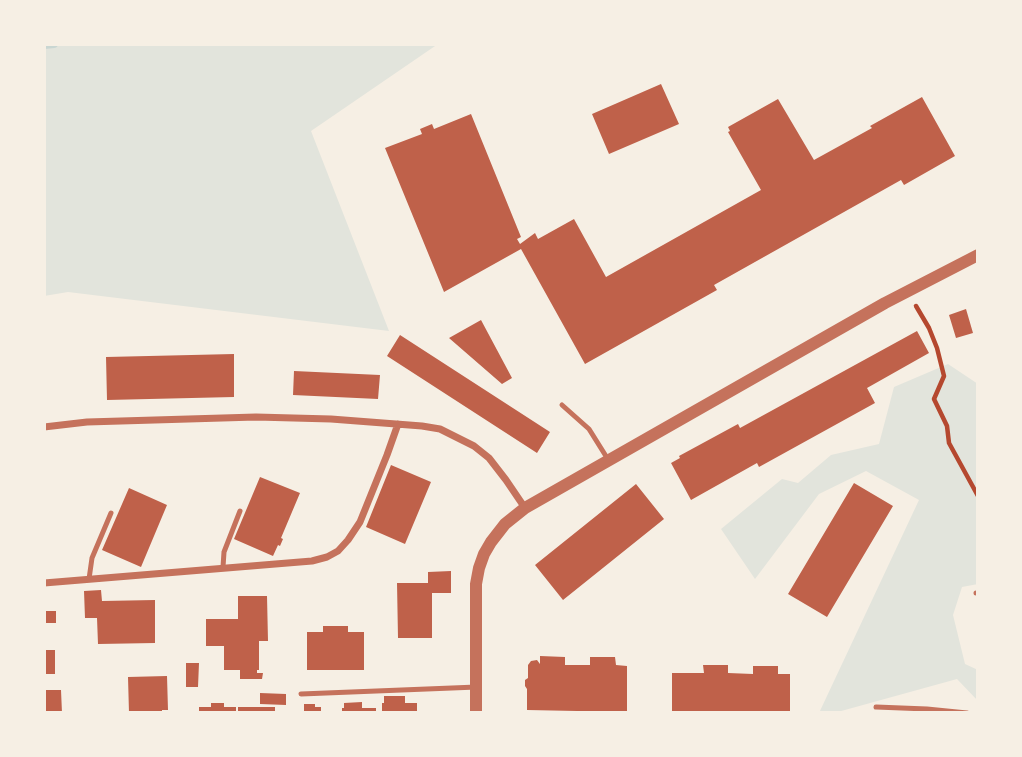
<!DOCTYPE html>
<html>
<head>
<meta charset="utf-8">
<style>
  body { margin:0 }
  #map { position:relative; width:1022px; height:757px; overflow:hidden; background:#f6efe4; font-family:Karla,sans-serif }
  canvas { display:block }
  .frame { position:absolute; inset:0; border:46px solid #f6efe4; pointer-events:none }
</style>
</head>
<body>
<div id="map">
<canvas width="1022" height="757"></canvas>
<div class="frame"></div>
</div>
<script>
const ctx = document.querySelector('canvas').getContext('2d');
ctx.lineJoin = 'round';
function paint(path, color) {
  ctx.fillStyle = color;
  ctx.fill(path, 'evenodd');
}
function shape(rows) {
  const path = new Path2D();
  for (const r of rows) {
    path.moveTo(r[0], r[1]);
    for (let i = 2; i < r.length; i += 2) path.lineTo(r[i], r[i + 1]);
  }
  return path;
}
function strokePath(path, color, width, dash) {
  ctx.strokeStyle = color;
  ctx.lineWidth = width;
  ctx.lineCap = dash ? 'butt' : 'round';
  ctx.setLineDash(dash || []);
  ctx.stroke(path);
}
const green = shape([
  [44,44,438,44,311,131,389,331,68,292,44,296],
  [948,364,978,384,978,584,962,587,953,615,965,664,978,670,978,701,957,679,834,713,819,713,919,500,866,471,819,494,755,579,721,529,782,479,798,483,831,455,879,444,894,387]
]);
const stream = shape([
  [44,45,54,44]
]);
const building = shape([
  [661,84,679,124,609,154,592,114],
  [922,97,955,156,904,185,901,180,714,285,717,290,585,364,521,249,444,292,385,148,422,134,420,129,432,124,434,129,471,114,521,237,517,239,520,244,535,233,538,239,574,219,606,277,761,190,728,132,730,131,728,127,778,99,814,160,872,128,870,126],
  [966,309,973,333,956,338,949,315],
  [481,320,512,378,502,384,449,338],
  [917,331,929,353,867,388,875,403,759,467,757,463,691,500,671,463,680,458,679,456,738,424,740,428],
  [400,335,550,432,537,453,387,356],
  [234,354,234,397,107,400,106,357],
  [294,371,380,375,378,399,293,395],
  [391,465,431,482,405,544,366,527],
  [260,477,300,493,281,538,283,539,280,546,278,545,273,556,234,539],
  [854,483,893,506,827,617,788,594],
  [636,484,664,519,563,600,535,565],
  [129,488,167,505,141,567,102,550],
  [451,571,451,593,432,593,432,638,398,638,397,583,428,583,428,572],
  [101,590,102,601,155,600,155,643,98,644,97,618,85,618,84,591],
  [238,596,267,596,268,641,259,641,259,670,257,670,257,673,263,673,262,679,240,679,240,670,224,670,224,646,206,646,206,619,238,619],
  [44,611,56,611,56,623,44,623],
  [323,626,348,626,348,632,364,632,364,670,307,670,307,632,323,632],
  [44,650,55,650,55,674,44,674],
  [540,656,565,657,565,665,590,665,590,657,615,657,616,665,627,666,627,712,527,710,527,689,525,686,525,680,528,678,528,665,531,661,537,660,540,664],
  [186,663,199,663,198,687,186,687],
  [703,665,728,665,728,673,753,674,753,666,778,666,778,674,790,674,790,713,672,713,672,673,704,673],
  [167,676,168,710,162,710,162,713,129,713,128,677],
  [44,690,61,690,62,713,44,713],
  [260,693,286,694,286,705,260,704],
  [384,696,405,696,405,703,417,703,417,713,382,713,382,703,384,703],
  [362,702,362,708,376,708,376,713,342,713,342,708,344,708,344,703],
  [211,703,224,703,224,707,236,707,236,713,199,713,199,707,211,707],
  [304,704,315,704,315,707,321,707,321,713,304,713],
  [238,707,275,707,275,713,238,713]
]);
const path = shape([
  [916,306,929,328,937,348,944,376,934,399,947,426,949,443,978,496]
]);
const service = shape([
  [562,405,589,429,609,461],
  [223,567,224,552,240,511],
  [89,579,92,558,111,513],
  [976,593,978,593],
  [301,694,477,687],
  [876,707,927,709,967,713]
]);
const minor = shape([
  [44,427,87,422,256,417,331,419,422,426,440,429,474,446,489,458,506,480,525,508],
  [44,583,312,561,327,557,338,551,348,540,360,522,387,455,398,424]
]);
const tertiary = shape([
  [476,713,476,584,479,568,484,554,491,542,505,524,525,508,885,303,978,255]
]);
paint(green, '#e2e4dc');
strokePath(stream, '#c9d6d2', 8);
paint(building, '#bf614a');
strokePath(path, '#b5482f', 4.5);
strokePath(service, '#c5725c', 5);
strokePath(minor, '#c5725c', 7);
strokePath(tertiary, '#c5725c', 12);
</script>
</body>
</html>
